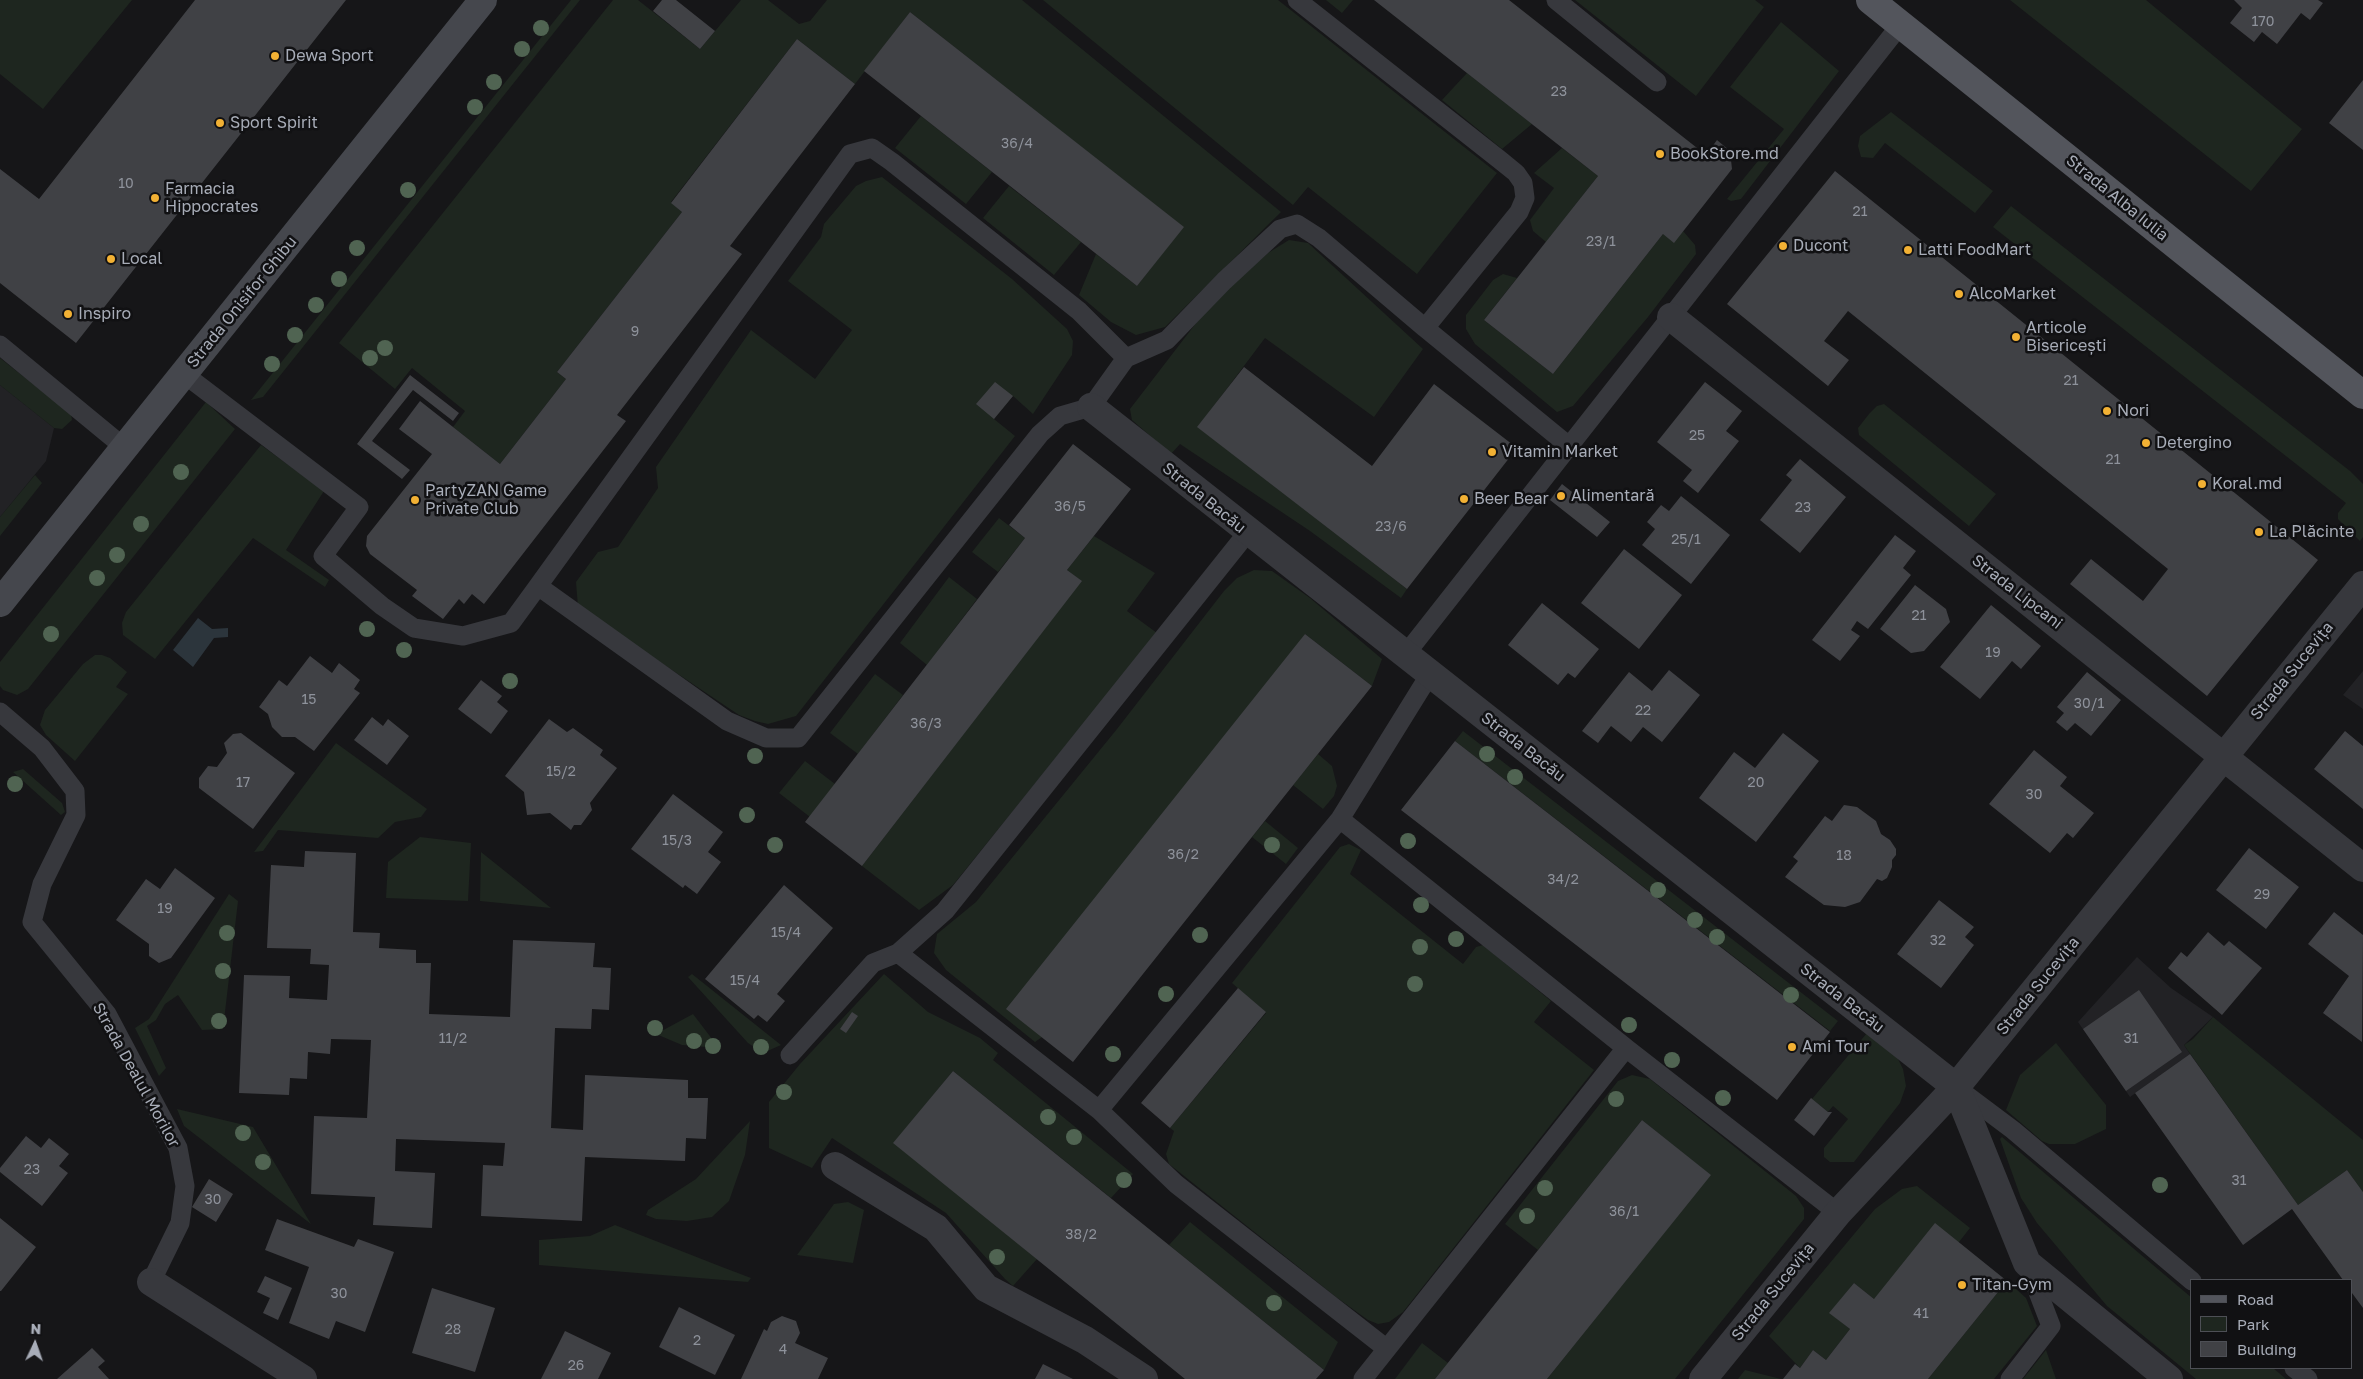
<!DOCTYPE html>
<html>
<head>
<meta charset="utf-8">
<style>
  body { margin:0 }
  #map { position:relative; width:2363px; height:1379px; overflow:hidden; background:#161618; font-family:"Golos Text",sans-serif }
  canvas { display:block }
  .legend { position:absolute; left:2190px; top:1279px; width:162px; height:90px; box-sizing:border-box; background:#111113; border:1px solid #4d4f55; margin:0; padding:6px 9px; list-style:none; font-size:15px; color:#a8adb8 }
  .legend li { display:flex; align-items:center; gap:10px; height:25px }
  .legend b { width:25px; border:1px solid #4d4f55 }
  .north { position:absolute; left:10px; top:1319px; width:50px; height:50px; -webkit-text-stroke:4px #111113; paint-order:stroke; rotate:3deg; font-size:14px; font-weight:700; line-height:20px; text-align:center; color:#a8adb8 }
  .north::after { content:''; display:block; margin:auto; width:18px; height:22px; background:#a8adb8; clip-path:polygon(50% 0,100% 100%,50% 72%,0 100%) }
</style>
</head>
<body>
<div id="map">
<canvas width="2363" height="1379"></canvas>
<ul class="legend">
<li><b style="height:6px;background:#53555c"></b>Road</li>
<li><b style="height:14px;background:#1e261f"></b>Park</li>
<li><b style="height:14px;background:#404145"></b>Building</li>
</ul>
<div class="north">N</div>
</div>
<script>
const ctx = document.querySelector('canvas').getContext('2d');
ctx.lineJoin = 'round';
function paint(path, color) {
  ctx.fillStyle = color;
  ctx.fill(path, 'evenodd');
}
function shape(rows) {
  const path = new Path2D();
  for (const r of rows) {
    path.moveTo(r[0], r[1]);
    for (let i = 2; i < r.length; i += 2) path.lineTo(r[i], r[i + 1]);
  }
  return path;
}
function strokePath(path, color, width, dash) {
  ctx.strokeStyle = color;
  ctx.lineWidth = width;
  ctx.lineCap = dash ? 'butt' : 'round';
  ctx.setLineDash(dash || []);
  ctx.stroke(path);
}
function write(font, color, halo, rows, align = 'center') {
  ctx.font = font + ' "Golos Text",sans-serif';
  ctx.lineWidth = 5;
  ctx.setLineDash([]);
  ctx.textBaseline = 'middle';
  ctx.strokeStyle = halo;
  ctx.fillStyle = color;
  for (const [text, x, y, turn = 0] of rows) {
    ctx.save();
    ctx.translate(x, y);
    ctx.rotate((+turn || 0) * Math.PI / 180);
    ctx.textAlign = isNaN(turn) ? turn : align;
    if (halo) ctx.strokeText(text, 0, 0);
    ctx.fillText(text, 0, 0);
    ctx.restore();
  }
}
const built = shape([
  [0,385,54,428,46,461,0,517],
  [2363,671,2363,709,2343,695],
  [2137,957,2171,988,2213,1017,2184,1045,2190,1054,2130,1097,2078,1022]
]);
const green = shape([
  [0,0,132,0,43,109,0,74],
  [571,0,580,0,263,397,251,400],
  [613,0,638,0,700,49,741,0,768,0,799,24,810,21,827,0,1022,0,1281,212,1165,327,1136,335,1111,322,1079,295,1096,254,1137,286,1183,227,910,12,855,84,797,39,671,202,682,212,557,372,566,379,500,464,453,427,465,411,412,368,395,389,339,343],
  [1043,0,1278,0,1497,173,1417,274,1308,187,1293,205],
  [1326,0,1353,0,1342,13],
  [1575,0,1755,0,1764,7,1696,96],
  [2010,0,2146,0,2302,129,2251,191],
  [1781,22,1839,71,1741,199,1731,201,1727,199,1784,129,1730,87],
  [1467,73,1532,124,1502,149,1442,100],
  [1891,112,1993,191,1975,213,1885,143,1873,158,1861,157,1858,146,1860,136],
  [921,116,992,172,966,204,895,148],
  [1562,148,1598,176,1546,242,1533,231,1530,220,1554,188,1534,173],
  [882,177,1012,279,1067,329,1073,341,1072,355,1033,414,1013,396,994,419,1015,436,796,716,768,724,755,721,739,715,578,607,576,582,598,552,618,547,658,488,656,467,751,330,815,379,852,330,788,281,821,237,824,224,856,186,866,181],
  [1009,186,1081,242,1054,275,983,218],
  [2011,206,2350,471,2363,484,2363,537,2360,541,2338,519,2338,513,2346,503,1993,227],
  [1683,231,1695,245,1696,254,1648,317,1573,406,1557,412,1475,344,1466,329,1466,315,1493,280,1503,274,1517,278,1484,320,1553,374,1663,234],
  [1289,240,1308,243,1423,349,1374,417,1265,338,1198,427,1407,589,1401,598,1310,531,1180,444,1171,454,1132,420,1130,409,1210,305,1268,253],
  [0,358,71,414,72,420,62,429,54,428,0,385],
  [206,402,235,429,28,689,17,695,3,690,0,686,0,662],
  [1884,404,1996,494,1969,526,1859,435,1858,428,1869,414,1877,406],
  [261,445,324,491,286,550,329,580,325,587,253,538,155,659,123,635,122,623,126,612],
  [35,475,42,483,0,536,0,517],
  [999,518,1025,538,998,572,972,552],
  [1094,536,1155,573,1127,611,1157,633,953,885,919,910,862,866,1081,581,1067,570],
  [1254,570,1272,571,1310,598,1382,659,1372,686,1305,634,1042,1037,1035,1042,946,970,934,953,937,934,976,902,1117,729,1224,591,1237,578],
  [949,577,977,599,927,665,900,643],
  [95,655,102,655,110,658,127,672,116,687,128,694,75,761,46,735,40,725,45,710,83,664],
  [875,674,903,695,858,754,830,733],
  [1463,731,1838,1021,1830,1031,1455,741],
  [336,743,427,809,421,817,395,822,378,838,278,830,263,851,254,852],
  [1318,754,1332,766,1337,786,1334,796,1323,809,1293,785],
  [805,761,835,784,810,817,779,793],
  [23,769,62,803,65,812,61,815,13,772],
  [1265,821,1298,848,1286,864,1252,837],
  [420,837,471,843,468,901,386,898,388,862],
  [1349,844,1361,850,1350,874,1463,964,1476,947,1483,945,1551,1001,1534,1022,1594,1070,1403,1312,1389,1322,1378,1324,1368,1320,1336,1297,1169,1164,1166,1154,1174,1131,1170,1128,1266,1013,1232,983,1340,847],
  [481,852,551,908,480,901],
  [229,894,238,901,223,1029,202,1030,178,995,165,1004,156,1020,147,1026,166,1068,159,1076,135,1028,149,1019],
  [692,974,781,1045,763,1053,748,1043,688,977],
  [884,974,928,1012,980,1038,998,1053,993,1060,1133,1174,1111,1198,953,1071,894,1143,1037,1259,1013,1286,1005,1279,946,1213,832,1138,812,1168,769,1148,769,1102,800,1064],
  [693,1014,719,1048,682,1045,656,1034],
  [2213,1017,2363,1140,2363,1192,2347,1170,2298,1205,2184,1045,2193,1039],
  [1867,1033,1897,1057,1903,1069,1906,1086,1900,1103,1854,1162,1830,1162,1824,1157,1824,1148,1848,1119,1833,1106,1828,1112,1812,1099],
  [2056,1043,2106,1105,2106,1129,2075,1144,2049,1144,2042,1141,2006,1110,2020,1075],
  [1632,1075,1650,1079,1796,1196,1804,1208,1804,1219,1675,1379,1547,1379,1710,1175,1642,1120,1538,1250,1505,1224,1618,1081],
  [177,1109,253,1127,311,1224,184,1126],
  [750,1121,745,1155,729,1201,712,1217,687,1221,656,1219,646,1215,648,1210,696,1179],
  [2002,1137,2192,1298,2192,1368,2273,1368,2286,1379,2196,1379,2107,1306,2037,1223,2021,1198,2000,1139],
  [1917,1186,1970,1228,1959,1242,1874,1299,1854,1283,1830,1313,1850,1329,1826,1360,1813,1350,1800,1368,1769,1336,1875,1209,1902,1189],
  [848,1202,864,1210,853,1263,797,1255,834,1204],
  [1190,1222,1338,1342,1324,1370,1169,1245],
  [615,1225,722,1267,751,1278,748,1282,539,1265,539,1240,590,1236],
  [2007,1281,2026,1298,2037,1326,1994,1379,1928,1379],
  [1422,1343,1448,1363,1435,1379,1395,1379],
  [2046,1350,2056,1379,2023,1379],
  [1745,1370,1781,1379,1738,1379]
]);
const water = shape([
  [198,618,212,629,228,628,228,637,214,638,193,667,173,650]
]);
const building = shape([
  [195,0,346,0,76,343,0,283,0,169,39,199],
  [662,0,676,0,715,31,700,49,653,11],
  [1374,0,1509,0,1706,155,1717,140,1730,151,1732,169,1674,243,1663,234,1553,374,1484,320,1598,176],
  [2234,0,2318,0,2323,3,2310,20,2301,13,2277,44,2262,32,2254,42,2230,23,2242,8],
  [910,12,1184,227,1137,286,864,71],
  [797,39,855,84,730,246,742,254,617,415,626,421,484,604,472,594,464,604,459,599,443,619,412,596,417,590,370,554,366,546,367,536,432,454,399,429,420,401,500,464,566,379,557,372,682,212,671,203],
  [2363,80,2363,150,2329,123],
  [1835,171,2318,560,2207,696,2070,584,2091,559,2143,601,2168,569,1848,311,1824,341,1849,360,1828,386,1727,304],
  [1244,367,1372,466,1434,384,1517,448,1407,589,1197,427],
  [410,375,459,413,453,421,413,390,372,441,410,470,402,479,357,444],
  [995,382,1013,396,994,419,976,404],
  [1705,382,1742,411,1726,431,1739,441,1698,493,1683,481,1692,470,1657,442],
  [1073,444,1131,489,1067,570,1082,581,862,866,805,822,1025,538,1009,525],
  [1800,459,1846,497,1800,553,1760,520,1792,480,1786,475],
  [1562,484,1610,522,1597,537,1550,500],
  [1681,496,1730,535,1691,584,1642,545,1655,529,1647,522,1661,505,1669,511],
  [1895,535,1916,551,1903,568,1911,575,1868,629,1857,621,1851,630,1860,636,1840,661,1812,640],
  [1624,549,1682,595,1639,649,1581,603],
  [1915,585,1946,609,1950,622,1924,651,1911,653,1880,629],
  [1542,603,1599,649,1575,678,1568,673,1558,685,1508,645],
  [1991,605,2041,646,2021,669,2012,661,1980,699,1940,667],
  [1305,634,1372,686,1073,1062,1006,1009],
  [310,656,332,673,339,663,360,680,354,689,360,693,314,751,295,737,282,737,272,727,268,714,259,707,279,680,287,686],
  [1669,670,1700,695,1662,742,1643,727,1631,742,1611,726,1598,743,1582,731,1629,672,1652,691],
  [2087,672,2121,700,2091,736,2075,723,2067,731,2056,722,2064,713,2057,707],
  [481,680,502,696,497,702,508,711,491,734,458,709],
  [372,717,383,726,388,719,409,736,387,765,354,740],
  [549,719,567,732,573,728,603,750,600,755,617,768,590,803,592,810,581,825,574,825,571,830,550,813,527,815,524,792,505,776],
  [2345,731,2363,746,2363,809,2314,769],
  [241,733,295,773,253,829,199,788,199,778,208,766,217,767,227,753,224,743,233,734],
  [1783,733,1819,761,1756,842,1699,798,1734,752,1755,768],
  [1455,741,1830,1032,1777,1100,1401,810],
  [2034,750,2067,777,2060,786,2094,813,2073,838,2067,833,2050,853,1989,804],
  [673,794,723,832,708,852,721,862,697,894,685,885,683,888,631,849],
  [1844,805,1857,807,1876,821,1881,834,1890,840,1896,849,1896,855,1892,860,1892,867,1887,878,1882,881,1877,879,1860,902,1845,907,1824,905,1785,877,1798,861,1793,857,1825,816,1832,821],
  [2249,848,2299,887,2266,929,2216,890],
  [305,851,356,853,353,932,380,933,379,948,416,950,416,963,431,963,429,1014,510,1017,513,940,595,943,593,967,611,968,609,1010,592,1009,591,1029,555,1028,551,1128,583,1130,585,1075,688,1080,688,1098,708,1098,706,1139,686,1138,685,1161,585,1157,582,1221,481,1216,483,1165,503,1166,505,1143,396,1139,395,1171,435,1173,432,1228,373,1225,375,1197,311,1194,314,1116,367,1118,371,1040,331,1039,330,1054,308,1052,307,1079,290,1078,289,1095,239,1093,244,975,290,976,289,998,327,1000,329,965,310,964,311,949,267,948,271,865,304,867],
  [175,868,215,898,171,958,159,963,149,956,149,944,116,920,146,879,160,889],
  [784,885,833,928,777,994,785,1001,767,1022,758,1015,754,1019,705,979],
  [1939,900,1974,927,1965,937,1974,945,1941,988,1897,954],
  [2334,912,2363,935,2362,1042,2323,1013,2349,976,2308,944],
  [2208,932,2224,946,2229,941,2262,968,2222,1015,2168,968,2181,952,2187,957],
  [1238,988,1266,1012,1170,1128,1141,1103],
  [2139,990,2182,1052,2126,1091,2083,1029],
  [852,1012,858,1016,846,1033,840,1029],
  [2190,1054,2298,1205,2347,1170,2363,1192,2363,1308,2352,1293,2352,1280,2343,1280,2292,1209,2243,1245,2135,1093],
  [953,1071,1324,1370,1316,1379,1185,1379,893,1143],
  [1811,1098,1828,1112,1832,1112,1814,1136,1794,1120],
  [1642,1120,1711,1175,1547,1379,1435,1379],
  [26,1136,41,1148,49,1138,69,1154,59,1166,68,1173,42,1206,0,1172,0,1168],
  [209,1179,233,1194,216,1222,192,1207],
  [0,1218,36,1247,1,1291,0,1291],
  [277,1219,354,1247,358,1239,394,1252,365,1332,336,1321,329,1339,289,1323,309,1267,265,1250],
  [1935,1223,2007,1281,1928,1379,1783,1379,1795,1364,1800,1368,1813,1350,1826,1360,1850,1329,1829,1313,1854,1283,1874,1299],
  [265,1276,292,1288,278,1320,263,1313,270,1298,257,1292],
  [432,1288,495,1308,475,1372,412,1353],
  [679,1307,735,1335,715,1375,659,1347],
  [782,1316,796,1321,800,1333,795,1343,828,1358,818,1379,741,1379,764,1329,767,1331,771,1322],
  [565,1331,611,1353,598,1379,541,1379],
  [92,1348,105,1361,98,1367,109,1379,57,1379],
  [1043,1364,1073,1379,1035,1379]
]);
const lane = shape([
  [1297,0,1500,160,1516,173,1523,183,1525,198,1519,212,1425,328,1569,446],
  [1556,0,1657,82],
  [0,345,125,448],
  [1126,358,1167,340,1224,281,1280,229,1297,224,1319,238,1425,328],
  [184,374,359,507,323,556,382,606,414,628,463,636,511,623,538,586,727,721,766,738,798,738,1040,434,1060,416,1091,407,1126,358,1079,311,892,162,872,148,850,154,538,586],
  [1405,655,1901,24],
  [0,712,42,748,75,791,76,815,42,884,32,922,107,1014,178,1148,185,1186,180,1223,151,1282],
  [1340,819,1430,674],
  [898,953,1099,1110,1176,1184,1387,1349],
  [790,1055,873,963,898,953,945,911,1248,532],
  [1957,1088,2013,1130,2192,1281],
  [1099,1110,1340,819,1626,1048],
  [2294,1368,2308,1379],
  [1363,1379,1626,1048,1838,1213],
  [2010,1379,2051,1326,2028,1266]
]);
const street = shape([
  [1671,317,2363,868],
  [1091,407,1956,1087,2027,1263,2169,1379],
  [835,1166,936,1228,986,1288,1085,1340,1144,1379],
  [151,1282,303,1379],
  [1703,1379,1838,1213,1956,1087,2363,585]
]);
const secondary = shape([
  [0,603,483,0]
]);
const primary = shape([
  [1870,0,2363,395]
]);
const trees = [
  [541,28],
  [522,49],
  [494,82],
  [475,107],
  [408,190],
  [357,248],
  [339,279],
  [316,305],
  [295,335],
  [385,348],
  [370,358],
  [272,364],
  [181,472],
  [141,524],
  [117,555],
  [97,578],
  [367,629],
  [51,634],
  [404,650],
  [510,681],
  [1487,754],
  [755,756],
  [1515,777],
  [15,784],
  [747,815],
  [1408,841],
  [775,845],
  [1272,845],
  [1658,890],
  [1421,905],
  [1695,920],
  [227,933],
  [1200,935],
  [1717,937],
  [1456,939],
  [1420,947],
  [223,971],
  [1415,984],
  [1166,994],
  [1791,995],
  [219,1021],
  [1629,1025],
  [655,1028],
  [694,1041],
  [713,1046],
  [761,1047],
  [1113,1054],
  [1672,1060],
  [784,1092],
  [1723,1098],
  [1616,1099],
  [1048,1117],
  [243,1133],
  [1074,1137],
  [263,1162],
  [1124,1180],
  [2160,1185],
  [1545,1188],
  [1527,1216],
  [997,1257],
  [1274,1303]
];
const markers = [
  [275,56,5,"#f2b134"],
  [220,123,5,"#f2b134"],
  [1660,154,5,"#f2b134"],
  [155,198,5,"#f2b134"],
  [1783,246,5,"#f2b134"],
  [1908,250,5,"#f2b134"],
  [111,259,5,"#f2b134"],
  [1959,294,5,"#f2b134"],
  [68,314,5,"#f2b134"],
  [2016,337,5,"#f2b134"],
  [2107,411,5,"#f2b134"],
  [2146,443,5,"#f2b134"],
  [1492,452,5,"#f2b134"],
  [2202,484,5,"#f2b134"],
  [1561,496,5,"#f2b134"],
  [1464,499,5,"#f2b134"],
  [415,500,5,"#f2b134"],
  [2259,532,5,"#f2b134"],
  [1792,1047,5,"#f2b134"],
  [1962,1285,5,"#f2b134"]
];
const numberNames = [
  ["170",2263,22],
  ["23",1559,92],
  ["36/4",1017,144],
  ["10",126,184],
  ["21",1860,212],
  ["23/1",1601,242],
  ["9",635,332],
  ["21",2071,381],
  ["25",1697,436],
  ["21",2113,460],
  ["36/5",1070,507],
  ["23",1803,508],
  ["23/6",1391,527],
  ["25/1",1686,540],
  ["21",1919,616],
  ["19",1993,653],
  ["15",309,700],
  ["30/1",2089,704],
  ["22",1643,711],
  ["36/3",926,724],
  ["15/2",561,772],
  ["17",243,783],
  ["20",1756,783],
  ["30",2034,795],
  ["15/3",677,841],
  ["36/2",1183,855],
  ["18",1844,856],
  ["34/2",1563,880],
  ["29",2262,895],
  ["19",165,909],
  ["15/4",786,933],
  ["32",1938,941],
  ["15/4",745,981],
  ["11/2",453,1039],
  ["31",2131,1039],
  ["23",32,1170],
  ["31",2239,1181],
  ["30",213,1200],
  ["36/1",1624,1212],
  ["38/2",1081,1235],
  ["30",339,1294],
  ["41",1921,1314],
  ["28",453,1330],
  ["2",697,1341],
  ["4",783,1350],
  ["26",576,1366]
];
const poiNames = [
  ["Dewa Sport",285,56],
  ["Sport Spirit",230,123],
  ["BookStore.md",1670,154],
  ["Farmacia",165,189],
  ["Hippocrates",165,207],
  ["Ducont",1793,246],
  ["Latti FoodMart",1918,250],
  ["Local",121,259],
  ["AlcoMarket",1969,294],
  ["Inspiro",78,314],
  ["Articole",2026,328],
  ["Bisericești",2026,346],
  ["Nori",2117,411],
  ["Detergino",2156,443],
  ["Vitamin Market",1502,452],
  ["Koral.md",2212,484],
  ["PartyZAN Game",425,491],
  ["Private Club",425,509],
  ["Alimentară",1571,496],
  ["Beer Bear",1474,499],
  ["La Plăcinte",2269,532],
  ["Ami Tour",1802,1047],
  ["Titan-Gym",1972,1285]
];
const streetNames = [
  ["Strada Alba Iulia",2117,198,39],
  ["Strada Onisifor Ghibu",242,302,-51],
  ["Strada Bacău",1204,498,39],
  ["Strada Lipcani",2017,592,38],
  ["Strada Sucevița",2292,671,-51],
  ["Strada Bacău",1523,747,38],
  ["Strada Sucevița",2038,986,-51],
  ["Strada Bacău",1842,998,38],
  ["Strada Dealul Morilor",136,1075,61],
  ["Strada Sucevița",1773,1292,-51]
];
paint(built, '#222225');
paint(green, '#1e261f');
paint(water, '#2c353c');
paint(building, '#404145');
strokePath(lane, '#37383d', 19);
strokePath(street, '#37383d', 28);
strokePath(secondary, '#45474d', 28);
strokePath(primary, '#53555c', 28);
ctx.fillStyle = '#506452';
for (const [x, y] of trees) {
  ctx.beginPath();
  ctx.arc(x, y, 8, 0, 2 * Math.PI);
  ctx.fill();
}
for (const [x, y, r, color] of markers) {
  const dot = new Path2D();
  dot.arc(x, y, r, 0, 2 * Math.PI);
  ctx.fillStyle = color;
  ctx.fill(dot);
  strokePath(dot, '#111113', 2);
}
write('14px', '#8e929b', null, numberNames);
write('16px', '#a8adb8', '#111113', poiNames, 'left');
write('16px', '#a8adb8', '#111113', streetNames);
</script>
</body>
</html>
